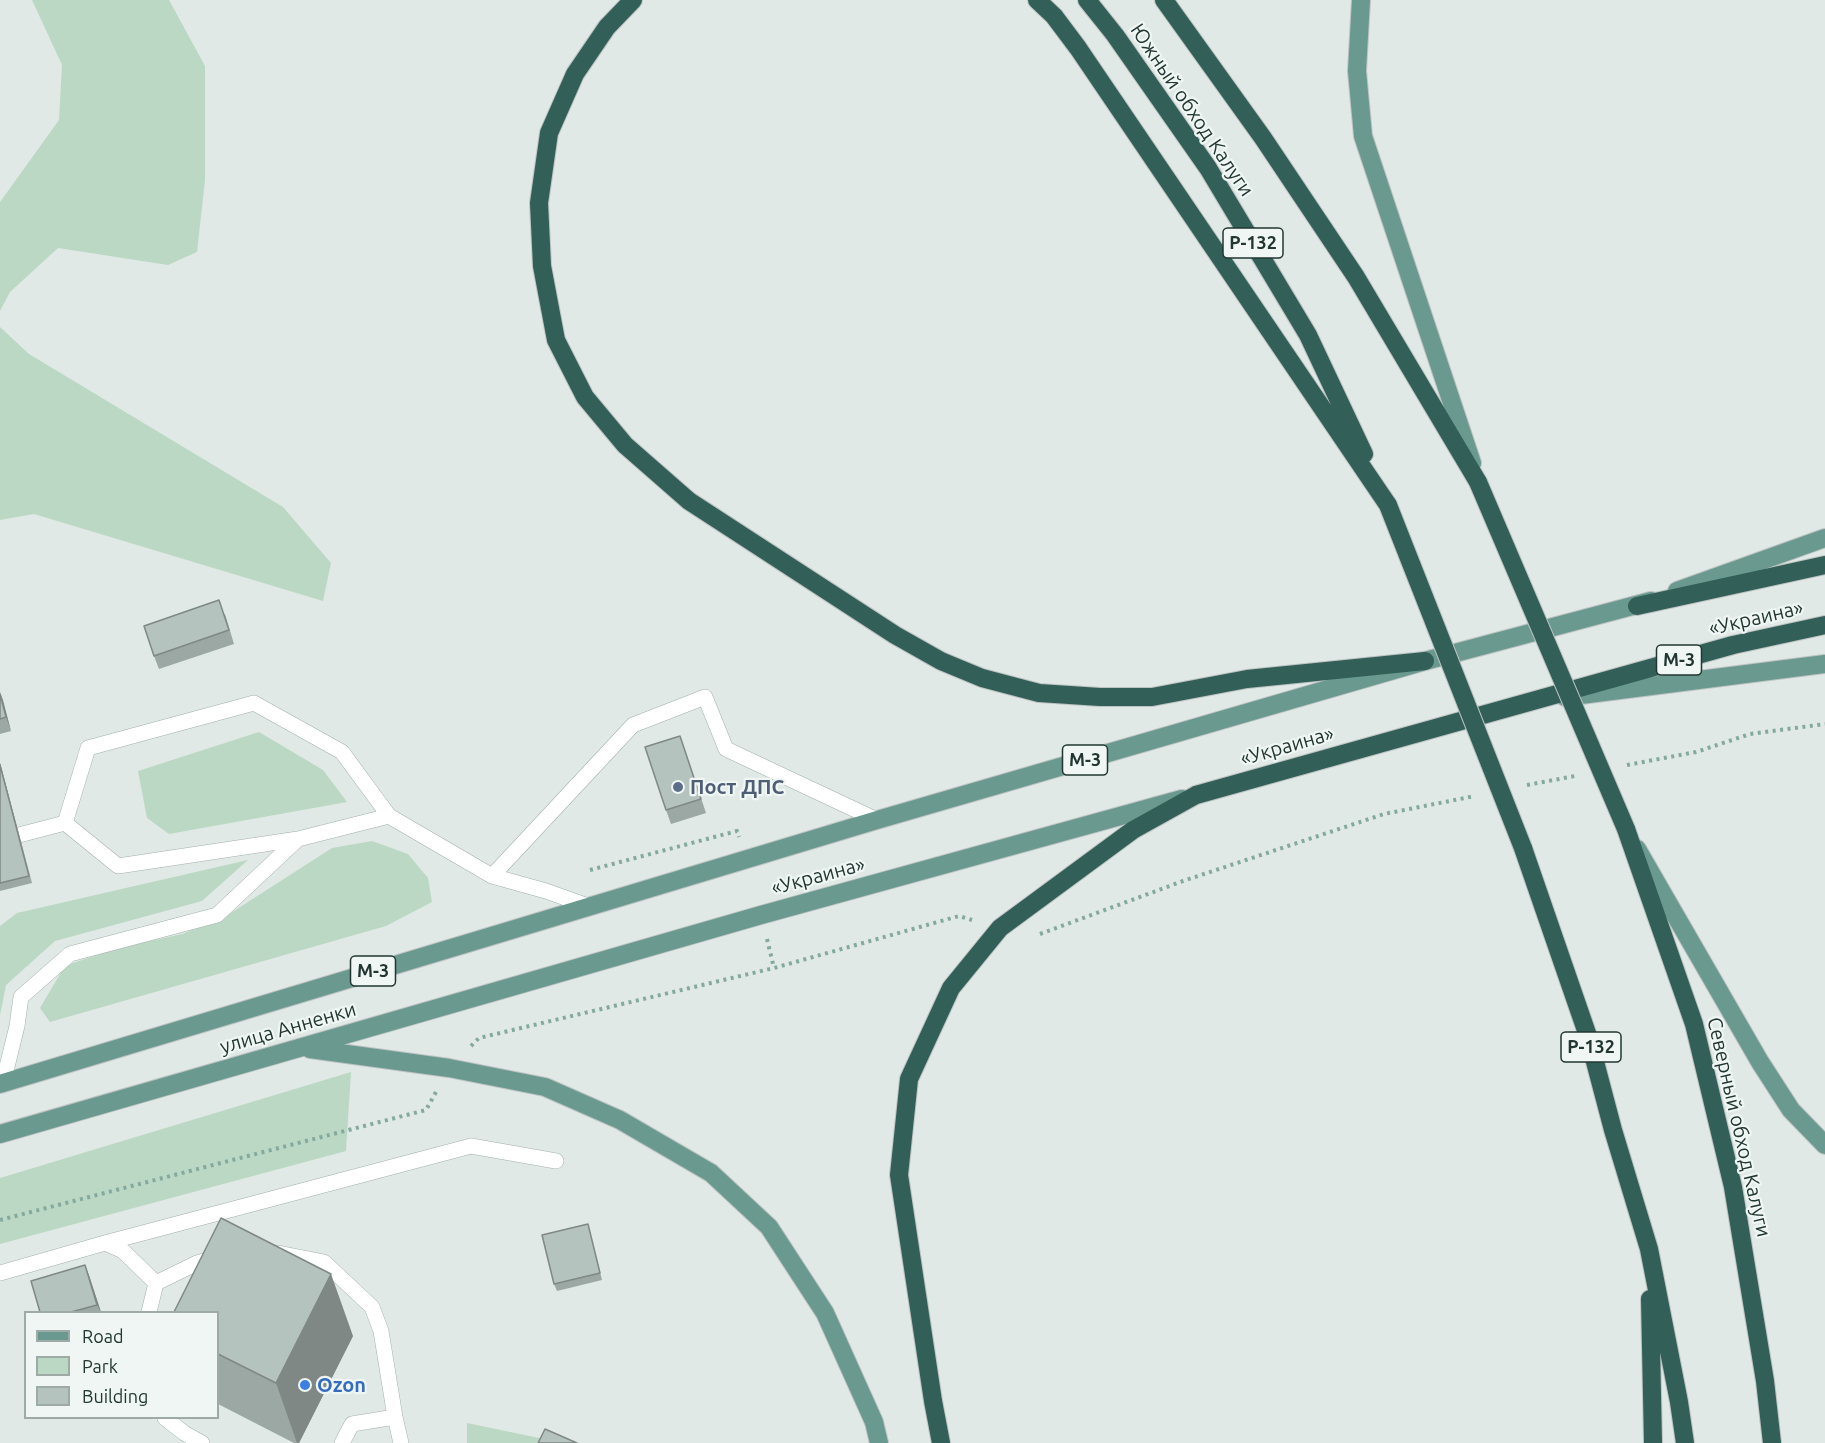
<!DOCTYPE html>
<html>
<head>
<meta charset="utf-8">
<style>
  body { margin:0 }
  #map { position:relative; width:1825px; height:1443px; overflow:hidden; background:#e0e9e5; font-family:Ubuntu,sans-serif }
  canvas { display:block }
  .legend { position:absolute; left:24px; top:1311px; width:195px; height:108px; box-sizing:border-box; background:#eff6f3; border:2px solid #9daaa6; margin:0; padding:8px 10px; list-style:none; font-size:18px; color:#223732 }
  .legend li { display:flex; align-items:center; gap:12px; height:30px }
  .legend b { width:30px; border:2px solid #9daaa6 }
</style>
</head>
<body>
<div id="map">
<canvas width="1825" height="1443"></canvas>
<ul class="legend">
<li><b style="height:8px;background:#69998f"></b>Road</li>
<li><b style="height:16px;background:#bbd8c4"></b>Park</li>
<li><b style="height:16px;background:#b5c3be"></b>Building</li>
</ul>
</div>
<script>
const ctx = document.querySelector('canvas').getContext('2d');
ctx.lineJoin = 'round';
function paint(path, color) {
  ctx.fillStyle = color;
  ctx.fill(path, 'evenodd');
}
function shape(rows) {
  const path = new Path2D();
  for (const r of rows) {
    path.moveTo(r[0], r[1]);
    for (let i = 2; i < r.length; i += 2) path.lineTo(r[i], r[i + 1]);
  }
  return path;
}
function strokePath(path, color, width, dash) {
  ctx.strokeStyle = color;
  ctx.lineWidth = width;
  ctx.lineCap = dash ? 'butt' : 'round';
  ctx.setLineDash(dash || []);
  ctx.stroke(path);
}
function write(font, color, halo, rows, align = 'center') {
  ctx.font = font + ' Ubuntu,sans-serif';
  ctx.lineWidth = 4.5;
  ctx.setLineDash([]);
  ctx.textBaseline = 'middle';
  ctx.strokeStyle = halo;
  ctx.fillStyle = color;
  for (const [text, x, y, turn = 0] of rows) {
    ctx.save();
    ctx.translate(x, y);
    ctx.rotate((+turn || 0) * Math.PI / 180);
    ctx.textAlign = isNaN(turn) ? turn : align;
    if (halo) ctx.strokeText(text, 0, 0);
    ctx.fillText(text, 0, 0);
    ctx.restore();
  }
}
const green = shape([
  [32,0,169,0,205,66,205,180,197,252,168,265,58,248,10,292,0,311,0,202,59,120,62,65],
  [0,327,29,354,283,507,331,563,323,601,34,514,0,520],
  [259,732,323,770,347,802,169,834,147,818,138,771],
  [372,841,408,854,428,878,432,902,386,926,50,1022,40,1008,63,969,70,964,115,949,182,934,223,918,332,848],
  [248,860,202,901,55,941,6,985,0,1015,0,926,17,913],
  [351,1072,346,1151,0,1244,0,1178],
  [467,1423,563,1443,467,1443]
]);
const path = shape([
  [1627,765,1696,752,1750,734,1825,724],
  [1527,785,1575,776],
  [590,870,737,831,739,837],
  [1040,934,1183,881,1384,814,1475,796],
  [767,939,774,968],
  [471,1046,479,1038,774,968,959,916,972,920],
  [0,1220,426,1110,436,1092]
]);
const lane = shape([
  [65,823,88,748,254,703,342,752,389,816,492,876,546,891,588,906],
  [65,823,118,866,298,839],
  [19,835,65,823],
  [492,876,633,725,705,697,726,749,877,820],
  [3,1083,17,1026,21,997,70,954,217,915,298,839,389,816],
  [105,1243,123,1251,156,1283],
  [278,1253,324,1262,372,1307,381,1331,395,1417,352,1424,342,1443],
  [0,1273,105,1243,471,1146,556,1161],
  [149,1312,156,1283,197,1263,219,1257],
  [395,1417,401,1443],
  [165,1418,184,1433,202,1443]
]);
const primary = shape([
  [1361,0,1357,71,1363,136,1472,463],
  [1677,591,1825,538],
  [1565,697,1825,664],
  [1637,849,1760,1062,1791,1110,1825,1145],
  [310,1049,449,1068,545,1087,620,1120,711,1173,769,1227,825,1313,874,1422,879,1443],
  [0,1084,877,820,1425,661,1651,601],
  [0,1134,761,915,1182,799]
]);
const highway = shape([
  [633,0,607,27,575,74,549,133,539,203,542,266,556,340,585,397,625,445,689,501,895,635,941,661,982,678,1039,693,1100,697,1152,697,1247,679,1425,661],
  [1037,0,1054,16,1078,48,1388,505],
  [1087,0,1115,35,1208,168,1308,335,1364,454],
  [1164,0,1263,138,1356,277,1478,482],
  [1637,606,1825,565],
  [1626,829,1694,1024,1733,1187,1765,1381,1772,1443],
  [1523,848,1589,1039,1613,1130,1649,1249,1679,1402,1685,1443],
  [1650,1299,1653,1443],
  [941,1443,933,1401,899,1175,909,1079,951,988,1000,928,1133,830,1196,795,1733,645,1825,625]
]);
const highwayBridge = shape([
  [1478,482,1626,829],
  [1388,505,1523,848]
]);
const wall = shape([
  [225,614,234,644,159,669,154,656],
  [0,692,11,731,0,734],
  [685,750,706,813,671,824,666,810],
  [0,763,32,883,0,891],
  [588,1224,602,1280,557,1291,554,1284],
  [85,1265,101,1312,40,1312],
  [218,1312,353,1336,299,1443,294,1443,218,1404]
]);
const shadedWall = shape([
  [0,692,3,700,11,731,6,717],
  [0,763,32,883,0,765],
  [85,1265,90,1278,101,1312,97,1305],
  [331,1274,353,1336,299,1443,297,1443,276,1383]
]);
const building = shape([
  [219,600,229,630,154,656,144,626,219,600],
  [0,694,6,717,0,719,0,694],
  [680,736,701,799,666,810,645,747,680,736],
  [0,765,29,876,0,883,0,765],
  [221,1218,331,1274,276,1383,218,1354,218,1312,174,1312,221,1218],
  [588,1224,600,1273,554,1284,542,1235,588,1224],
  [85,1265,97,1305,71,1312,40,1312,31,1281,85,1265],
  [545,1429,577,1443,538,1443,545,1429]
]);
const markers = [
  [678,787,6,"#5c6f8a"],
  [305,1385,6,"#3f7fe0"]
];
const shields = [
  [1253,243,60],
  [1679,660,45],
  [1085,760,45],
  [373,971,45],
  [1591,1047,60]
];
const shieldNames = [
  ["Р-132",1253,243],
  ["М-3",1679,660],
  ["М-3",1085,760],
  ["М-3",373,971],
  ["Р-132",1591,1047]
];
const streetNames = [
  ["Южный обход Калуги",1192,110,56],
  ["«Украина»",1756,618,-13],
  ["«Украина»",1287,746,-16],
  ["«Украина»",818,876,-15],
  ["улица Анненки",288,1028,-16],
  ["Северный обход Калуги",1739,1127,77]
];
const serviceNames = [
  ["Пост ДПС",690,787]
];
const shopNames = [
  ["Ozon",317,1385]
];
paint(green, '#bbd8c4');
strokePath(lane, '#a3b0ac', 16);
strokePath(primary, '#bdc3c2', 20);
strokePath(highway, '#bdc3c2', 20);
strokePath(path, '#84a99f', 4, [3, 4.5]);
strokePath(lane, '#fff', 15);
strokePath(primary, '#69998f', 18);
strokePath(highway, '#325f58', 18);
strokePath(highwayBridge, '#bdc3c2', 20, []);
strokePath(highwayBridge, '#325f58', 18);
paint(wall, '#9ca8a3');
paint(shadedWall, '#7f8885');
paint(building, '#b5c3be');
strokePath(building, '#7f8885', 1.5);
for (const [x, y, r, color] of markers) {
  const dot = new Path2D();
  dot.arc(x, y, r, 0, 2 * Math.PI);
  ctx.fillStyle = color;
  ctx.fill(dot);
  strokePath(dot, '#eff6f3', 2);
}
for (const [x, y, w] of shields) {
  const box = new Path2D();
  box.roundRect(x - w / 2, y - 15, w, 30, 4.5);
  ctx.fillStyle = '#eff6f3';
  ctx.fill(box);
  strokePath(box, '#223732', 1.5);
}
write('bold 18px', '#223732', null, shieldNames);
write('20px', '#223732', '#eff6f3', streetNames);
write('bold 20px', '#4e5e75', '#eff6f3', serviceNames, 'left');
write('bold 20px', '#366cbe', '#eff6f3', shopNames, 'left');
</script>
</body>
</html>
